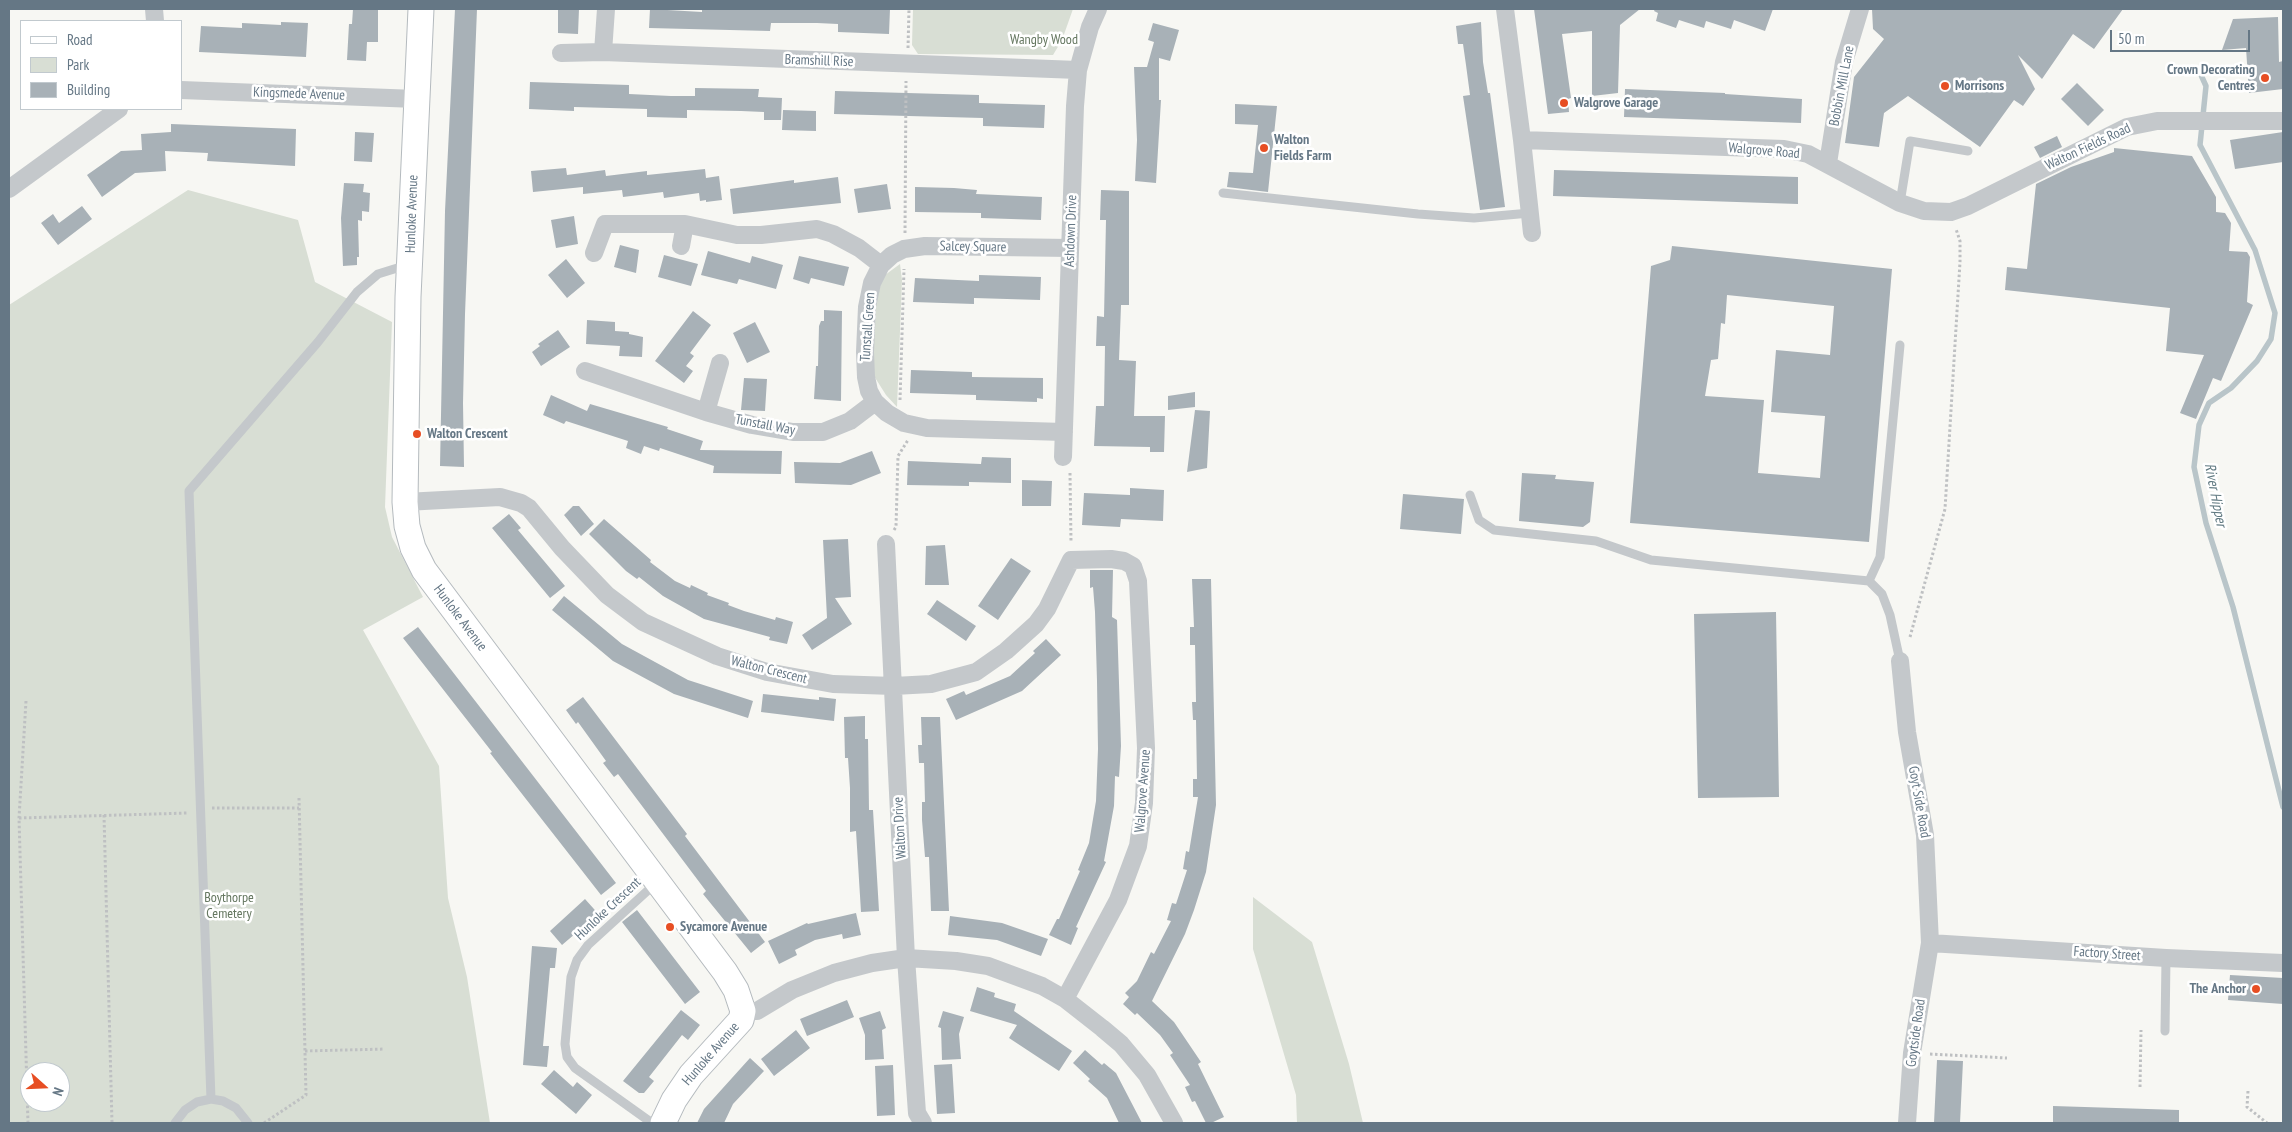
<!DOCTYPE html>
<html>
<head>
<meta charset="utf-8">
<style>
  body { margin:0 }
  #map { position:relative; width:2292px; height:1132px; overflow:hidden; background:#f7f7f3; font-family:"PT Sans Narrow",sans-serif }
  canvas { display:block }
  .frame { position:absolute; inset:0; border:10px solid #657785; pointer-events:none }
  .legend { position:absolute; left:20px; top:20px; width:162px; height:90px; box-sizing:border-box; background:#fff; border:1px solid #c1c9ce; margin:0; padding:6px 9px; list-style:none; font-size:15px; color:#657785 }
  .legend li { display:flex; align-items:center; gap:10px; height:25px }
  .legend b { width:25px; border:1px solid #c1c9ce }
  .north { position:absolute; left:20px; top:1062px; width:50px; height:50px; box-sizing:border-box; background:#fff; border:1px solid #c1c9ce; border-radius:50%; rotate:110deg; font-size:14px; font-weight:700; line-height:20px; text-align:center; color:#657785 }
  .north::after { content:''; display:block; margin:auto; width:18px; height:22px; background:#e74e23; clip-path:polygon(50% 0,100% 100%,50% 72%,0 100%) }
  .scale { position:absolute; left:2110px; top:30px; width:140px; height:22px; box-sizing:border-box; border:2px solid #657785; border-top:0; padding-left:6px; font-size:15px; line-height:18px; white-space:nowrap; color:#657785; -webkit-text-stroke:4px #fff; paint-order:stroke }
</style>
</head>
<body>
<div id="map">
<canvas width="2292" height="1132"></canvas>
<div class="frame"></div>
<ul class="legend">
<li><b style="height:6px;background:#fff"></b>Road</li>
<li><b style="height:14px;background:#d8ded4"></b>Park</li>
<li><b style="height:14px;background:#a8b1b7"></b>Building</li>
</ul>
<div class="north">N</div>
<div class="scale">50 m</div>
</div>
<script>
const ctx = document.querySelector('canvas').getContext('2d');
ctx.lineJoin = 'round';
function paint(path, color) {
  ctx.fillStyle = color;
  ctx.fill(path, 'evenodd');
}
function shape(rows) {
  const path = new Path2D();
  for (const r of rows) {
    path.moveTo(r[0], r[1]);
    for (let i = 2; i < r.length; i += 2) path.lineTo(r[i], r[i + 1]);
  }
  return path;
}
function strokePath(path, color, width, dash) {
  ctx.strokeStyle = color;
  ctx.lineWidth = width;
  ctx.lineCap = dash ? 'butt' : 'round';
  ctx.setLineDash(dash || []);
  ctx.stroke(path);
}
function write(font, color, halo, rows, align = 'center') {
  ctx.font = font + ' "PT Sans Narrow",sans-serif';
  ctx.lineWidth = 5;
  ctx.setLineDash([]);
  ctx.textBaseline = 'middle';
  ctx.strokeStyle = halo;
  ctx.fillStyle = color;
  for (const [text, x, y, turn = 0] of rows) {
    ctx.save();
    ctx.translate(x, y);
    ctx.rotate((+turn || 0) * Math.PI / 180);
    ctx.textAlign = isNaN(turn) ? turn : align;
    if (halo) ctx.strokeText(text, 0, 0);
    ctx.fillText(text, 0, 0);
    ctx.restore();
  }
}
const green = shape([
  [913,9,1073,9,1062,40,1053,55,918,54,912,45],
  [188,190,298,220,315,282,392,322,385,507,392,537,423,597,363,630,439,766,448,898,467,977,490,1123,9,1123,9,305],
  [30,1072,60,1072,60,1102,30,1102],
  [900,264,902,280,897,407,886,395,874,376,873,357,877,291,885,275],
  [1253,897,1312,942,1349,1064,1363,1123,1297,1123,1296,1095,1253,949]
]);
const stream = shape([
  [2201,75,2206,86,2200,145,2255,250,2275,313,2271,339,2257,361,2231,388,2209,403,2199,425,2194,467,2206,523,2233,607,2283,807]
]);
const building = shape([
  [353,9,378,9,378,42,367,42,366,61,347,60,349,24,352,24],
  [455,9,477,9,465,314,463,403,464,467,440,466,445,211],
  [558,9,579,9,578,34,558,33],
  [650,9,702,12,702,9,890,9,889,34,838,32,838,24,817,23,771,23,770,31,649,28],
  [1534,9,1640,9,1620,25,1618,93,1592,96,1592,31,1562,34,1571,98,1568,99,1569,112,1548,114],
  [1655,9,1773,9,1765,31,1734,20,1731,29,1706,21,1704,28,1679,20,1676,28,1656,21,1658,13,1654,11],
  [1872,9,2123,9,2094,49,2073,34,2042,79,2018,55,2035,89,2023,106,2014,100,1980,147,1908,96,1884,113,1879,147,1845,143,1854,77,1884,39,1873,29],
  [2278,17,2279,62,2283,61,2283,89,2249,93,2246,48,2222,50,2233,19],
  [281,22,308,23,306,57,199,52,201,26,242,28,242,23,281,25],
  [1481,22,1483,62,1488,93,1490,93,1505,207,1480,210,1463,96,1470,95,1466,65,1463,44,1458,44,1456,26],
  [1153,23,1179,30,1170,61,1159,58,1159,100,1161,100,1156,183,1135,181,1137,140,1134,67,1147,67,1154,42,1148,40],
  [530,82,629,85,629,94,671,96,695,96,695,88,759,89,758,97,782,98,781,120,764,120,764,112,741,111,687,110,687,118,647,117,647,109,574,107,574,111,529,109],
  [2077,83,2104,110,2088,126,2061,99],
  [1625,89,1725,93,1725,94,1802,99,1801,123,1624,117],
  [835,91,979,95,979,103,1045,105,1044,128,983,126,983,118,834,114],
  [1235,104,1277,106,1268,192,1227,187,1229,172,1253,173,1258,125,1235,124],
  [783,110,816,111,816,131,782,130],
  [171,124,296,129,295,166,207,161,208,153,165,151,166,171,135,173,102,197,87,175,121,151,142,150,141,134,171,132],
  [355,132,374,133,372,162,354,161],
  [2283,132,2283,162,2235,169,2230,140],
  [2057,136,2062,147,2040,158,2034,147],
  [2114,148,2192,156,2216,197,2216,212,2225,213,2231,223,2229,251,2247,252,2250,257,2247,302,2253,305,2221,381,2213,378,2196,419,2180,413,2204,355,2166,351,2170,308,2005,290,2007,267,2027,269,2036,184,2071,167,2114,152],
  [566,168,567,175,605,170,606,176,647,171,647,175,705,169,706,178,719,176,722,200,706,202,706,200,700,201,699,193,664,198,663,192,623,197,622,190,583,194,583,187,533,192,531,171],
  [1554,170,1798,177,1798,204,1553,196],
  [838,177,841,203,733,214,730,189,794,180,794,183],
  [344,183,364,184,363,192,370,193,369,212,362,211,362,221,358,220,359,257,357,257,357,265,343,266,341,218],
  [887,184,891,209,858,213,854,189],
  [915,187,954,188,977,190,976,194,1042,197,1041,220,981,218,981,213,915,212],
  [1101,190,1129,191,1129,305,1121,305,1119,360,1136,361,1134,416,1165,416,1164,452,1150,452,1150,447,1094,446,1096,406,1104,406,1105,346,1096,346,1097,316,1104,317,1106,220,1100,220],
  [82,206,92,219,58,245,41,223,53,214,59,223],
  [574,216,578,244,556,248,551,220],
  [620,245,639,250,636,273,614,267],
  [1672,246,1892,269,1869,542,1630,523,1651,266,1670,260],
  [1727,295,1834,306,1830,355,1776,350,1771,412,1825,416,1820,478,1758,473,1764,400,1705,396,1711,360,1718,359,1721,323,1725,324],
  [708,251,750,263,752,256,783,265,776,289,739,279,737,284,701,275],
  [664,255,698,264,691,286,658,277],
  [799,256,849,267,844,286,811,278,809,284,793,279],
  [566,259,585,283,567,298,548,275],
  [979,275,1041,277,1040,300,974,298,974,304,913,302,915,278,979,281],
  [824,310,842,311,841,401,814,399,816,366,818,366,819,326,821,321,824,321],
  [693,311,711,325,690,353,694,356,686,366,693,371,684,383,655,361],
  [587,320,615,322,615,331,629,332,629,334,643,337,642,357,619,356,620,346,586,344],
  [755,322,770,352,747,363,733,333],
  [558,330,570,347,541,366,532,352,540,346,538,344],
  [911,370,972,372,972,377,1043,378,1043,399,1037,398,1037,402,976,400,976,395,910,393],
  [744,378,767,379,765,411,741,410],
  [1195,392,1195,407,1168,410,1168,396],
  [551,395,587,411,590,404,668,427,667,429,703,441,700,450,782,451,781,474,713,473,714,466,660,448,659,451,644,446,641,454,626,448,628,441,566,421,564,424,543,415],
  [1195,410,1210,411,1207,468,1187,472],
  [872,451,881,473,851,485,795,483,794,462,840,463],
  [982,457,1011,458,1011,483,969,482,969,486,907,485,908,461,981,464],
  [1522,473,1556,475,1555,479,1594,482,1590,522,1583,527,1519,521],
  [1022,480,1052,481,1051,506,1022,506],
  [1130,488,1164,490,1163,521,1121,519,1120,527,1082,525,1084,493,1130,495],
  [1403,494,1464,499,1461,534,1400,529],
  [573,506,579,506,594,524,581,536,564,515],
  [509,514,521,528,518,530,565,586,550,598,492,528],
  [604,519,651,560,650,562,675,581,690,588,691,585,708,593,707,595,729,603,728,605,744,611,775,620,776,617,793,622,787,644,769,640,770,637,704,619,663,596,639,577,637,579,626,571,589,534],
  [848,539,851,597,835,598,852,624,812,650,802,635,827,618,823,540],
  [945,545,949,585,925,585,926,546],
  [1011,558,1031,571,998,620,978,606],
  [1090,570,1113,570,1112,617,1117,620,1121,746,1119,777,1115,776,1114,806,1104,861,1106,862,1076,927,1078,928,1071,945,1049,935,1057,919,1059,919,1080,871,1078,870,1089,843,1096,801,1098,749,1097,681,1095,612,1093,587,1090,588],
  [1192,579,1211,579,1216,805,1206,872,1194,910,1185,934,1152,1001,1174,1022,1201,1062,1198,1064,1224,1117,1211,1123,1206,1123,1195,1101,1192,1102,1185,1087,1190,1085,1170,1055,1173,1053,1160,1035,1137,1013,1135,1015,1123,1004,1129,997,1125,993,1137,981,1151,952,1154,954,1171,921,1167,920,1172,903,1176,904,1187,870,1183,869,1186,851,1189,852,1198,797,1193,797,1193,779,1197,779,1196,720,1193,720,1192,702,1196,702,1195,645,1190,645,1190,627,1194,627],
  [564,596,622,644,688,680,753,701,748,718,674,694,613,661,552,610],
  [937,600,976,626,966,641,927,614],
  [1776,612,1779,797,1698,798,1694,614],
  [418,627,616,883,601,895,490,753,492,752,403,638],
  [1046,639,1061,655,1022,691,956,720,946,699,964,691,966,695,1010,676,1035,653,1033,651],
  [763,694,819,700,819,697,836,699,834,721,761,712],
  [583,697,687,834,685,836,765,942,751,953,703,894,706,891,618,774,614,777,603,763,606,761,578,722,576,724,566,710],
  [865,716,865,739,868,739,869,810,873,810,879,911,861,912,856,831,850,832,850,788,848,758,845,758,844,717],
  [921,717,940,717,949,911,931,911,929,857,925,857,922,820,922,802,925,802,924,763,919,763,918,745,922,745],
  [585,899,602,918,587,932,583,927,562,945,550,931],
  [637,910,700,992,685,1004,622,922],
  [856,913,861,935,843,939,842,934,815,940,795,950,797,955,779,964,768,941,807,923,808,924],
  [950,916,1002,923,1048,939,1041,956,997,940,948,935],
  [532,946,557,948,555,968,550,968,543,1046,549,1046,547,1067,523,1065],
  [2230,975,2283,978,2283,1004,2228,1000],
  [977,987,995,993,994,997,1016,1004,1014,1011,1072,1051,1059,1071,1009,1038,1017,1025,970,1011],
  [847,1000,854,1017,807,1036,800,1019],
  [681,1010,700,1025,688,1040,682,1035,649,1077,654,1081,644,1093,639,1093,623,1081],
  [880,1011,886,1028,882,1030,884,1059,865,1060,865,1035,859,1018],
  [943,1011,964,1017,959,1034,961,1059,942,1060,941,1028,938,1027],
  [796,1030,810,1048,774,1076,761,1059],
  [1085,1050,1102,1065,1104,1063,1116,1073,1142,1123,1119,1123,1107,1098,1088,1081,1090,1079,1073,1063],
  [750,1058,764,1071,733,1104,724,1123,697,1123,704,1109],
  [1937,1060,1963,1061,1960,1123,1934,1123],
  [952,1064,955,1113,937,1114,934,1065],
  [893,1065,895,1115,877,1116,875,1066],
  [554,1070,573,1087,577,1082,592,1095,576,1114,541,1084],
  [2053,1106,2179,1110,2179,1123,2053,1123]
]);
const path = shape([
  [908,48,909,9],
  [905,233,906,81],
  [900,400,904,269],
  [1070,473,1071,542],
  [894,530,896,527,898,456,908,440],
  [1910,637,1945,509,1960,262,1960,241,1956,229],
  [26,701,19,818,28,1123],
  [212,808,299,808],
  [104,815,112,1123],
  [19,818,188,813],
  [305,1051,385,1049],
  [1930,1054,2007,1058],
  [2140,1087,2141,1030],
  [2248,1091,2247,1107,2267,1123],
  [264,1123,306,1095,299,798]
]);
const lane = shape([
  [1223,193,1418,214,1474,218,1530,213],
  [1900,203,1910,141,1968,151],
  [1470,495,1479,520,1494,530,1596,541,1651,560,1869,581,1882,594,1890,615,1900,661],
  [1869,581,1880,557,1900,345],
  [2165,1031,2166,958],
  [211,1099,189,491,318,342,357,292,378,274,407,265],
  [175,1123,185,1110,197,1102,211,1099,223,1101,236,1108,248,1123],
  [652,1123,575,1068,567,1057,565,1044,571,977,577,960,588,945,656,883]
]);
const street = shape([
  [154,9,155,21],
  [1505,9,1522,140,1784,149,1808,154,1900,203,1924,211,1951,212,1968,206,2127,127,2157,121,2283,121],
  [603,52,606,9],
  [561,53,603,52,1078,70],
  [181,90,416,99],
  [1522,140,1532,233],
  [1828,163,1844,62,1860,9],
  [9,189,119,109],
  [681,246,685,224],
  [594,253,605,224,685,224,737,235,761,235,817,229,833,234,859,248,881,265],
  [585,371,706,412,752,425,793,432,823,432,850,421,875,402],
  [706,412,720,363],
  [1064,432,927,428,904,423,887,413,875,402,869,391,866,377,865,352,867,307,872,283,881,265,892,255,904,249,925,246,1070,248],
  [1063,457,1075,106,1078,70,1090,27,1098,9],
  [405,502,500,497,521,503,529,508,562,548,607,595,643,622,717,656,767,672,833,684,894,686,931,684,976,672,1006,651,1036,624,1047,609,1071,560,1111,559,1124,561,1133,566,1138,581,1146,748,1144,803,1138,846,1118,900,1065,999],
  [886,544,906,958,917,1113,923,1123],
  [1900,661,1907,732,1925,835,1930,943,1912,1053,1907,1123],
  [1930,943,2166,958,2283,963],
  [743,1011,757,1011,792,990,834,973,872,963,906,958,956,961,988,966,1042,986,1065,999,1102,1028,1121,1044,1147,1075,1174,1123]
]);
const secondary = shape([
  [421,9,408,297,405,502,407,526,413,548,424,570,725,972,736,990,743,1011,741,1020,691,1075,674,1100,663,1123]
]);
const markers = [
  [2265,78,5,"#e74e23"],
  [1945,86,5,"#e74e23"],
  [1564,103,5,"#e74e23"],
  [1264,148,5,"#e74e23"],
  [417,434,5,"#e74e23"],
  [670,927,5,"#e74e23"],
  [2256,989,5,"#e74e23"]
];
const parkNames = [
  ["Wangby Wood",1044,40],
  ["Boythorpe",229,898],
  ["Cemetery",229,914]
];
const streetNames = [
  ["Bramshill Rise",819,61,2],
  ["Bobbin Mill Lane",1842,86,-79],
  ["Kingsmede Avenue",299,94,2],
  ["Walton Fields Road",2088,147,-25],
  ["Walgrove Road",1764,151,5],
  ["Hunloke Avenue",412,214,-88],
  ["Ashdown Drive",1071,231,-88],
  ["Salcey Square",973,247,1],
  ["Tunstall Green",868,327,-86],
  ["Tunstall Way",765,425,11],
  ["Hunloke Avenue",460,618,53],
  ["Walton Crescent",769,670,14],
  ["Walgrove Avenue",1143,791,-86],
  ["Goyt Side Road",1919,802,80],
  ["Walton Drive",900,828,-93],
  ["Hunloke Crescent",608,909,-43],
  ["Factory Street",2107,954,4],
  ["Goytside Road",1916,1033,-82],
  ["Hunloke Avenue",711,1054,-49]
];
const poiNames = [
  ["Crown Decorating",2255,70,"right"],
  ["Centres",2255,86,"right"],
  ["Morrisons",1955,86],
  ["Walgrove Garage",1574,103],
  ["Walton",1274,140],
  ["Fields Farm",1274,156],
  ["Walton Crescent",427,434],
  ["Sycamore Avenue",680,927],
  ["The Anchor",2246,989,"right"]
];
const waterNames = [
  ["River Hipper",2215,495,79]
];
paint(green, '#d8ded4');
strokePath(stream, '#b9c5c9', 5.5);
paint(building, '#a8b1b7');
strokePath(secondary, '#b4babe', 27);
strokePath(path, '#bec0c2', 3, [2.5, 2.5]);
strokePath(lane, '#c4c8cb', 9);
strokePath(street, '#c4c8cb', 18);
strokePath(secondary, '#fff', 25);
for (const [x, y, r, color] of markers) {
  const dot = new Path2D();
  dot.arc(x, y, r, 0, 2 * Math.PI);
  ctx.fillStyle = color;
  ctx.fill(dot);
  strokePath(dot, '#fff', 2);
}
write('14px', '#657760', '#fff', parkNames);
write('14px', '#657785', '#fff', streetNames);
write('bold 14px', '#657785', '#fff', poiNames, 'left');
write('italic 15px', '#607981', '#fff', waterNames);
</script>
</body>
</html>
